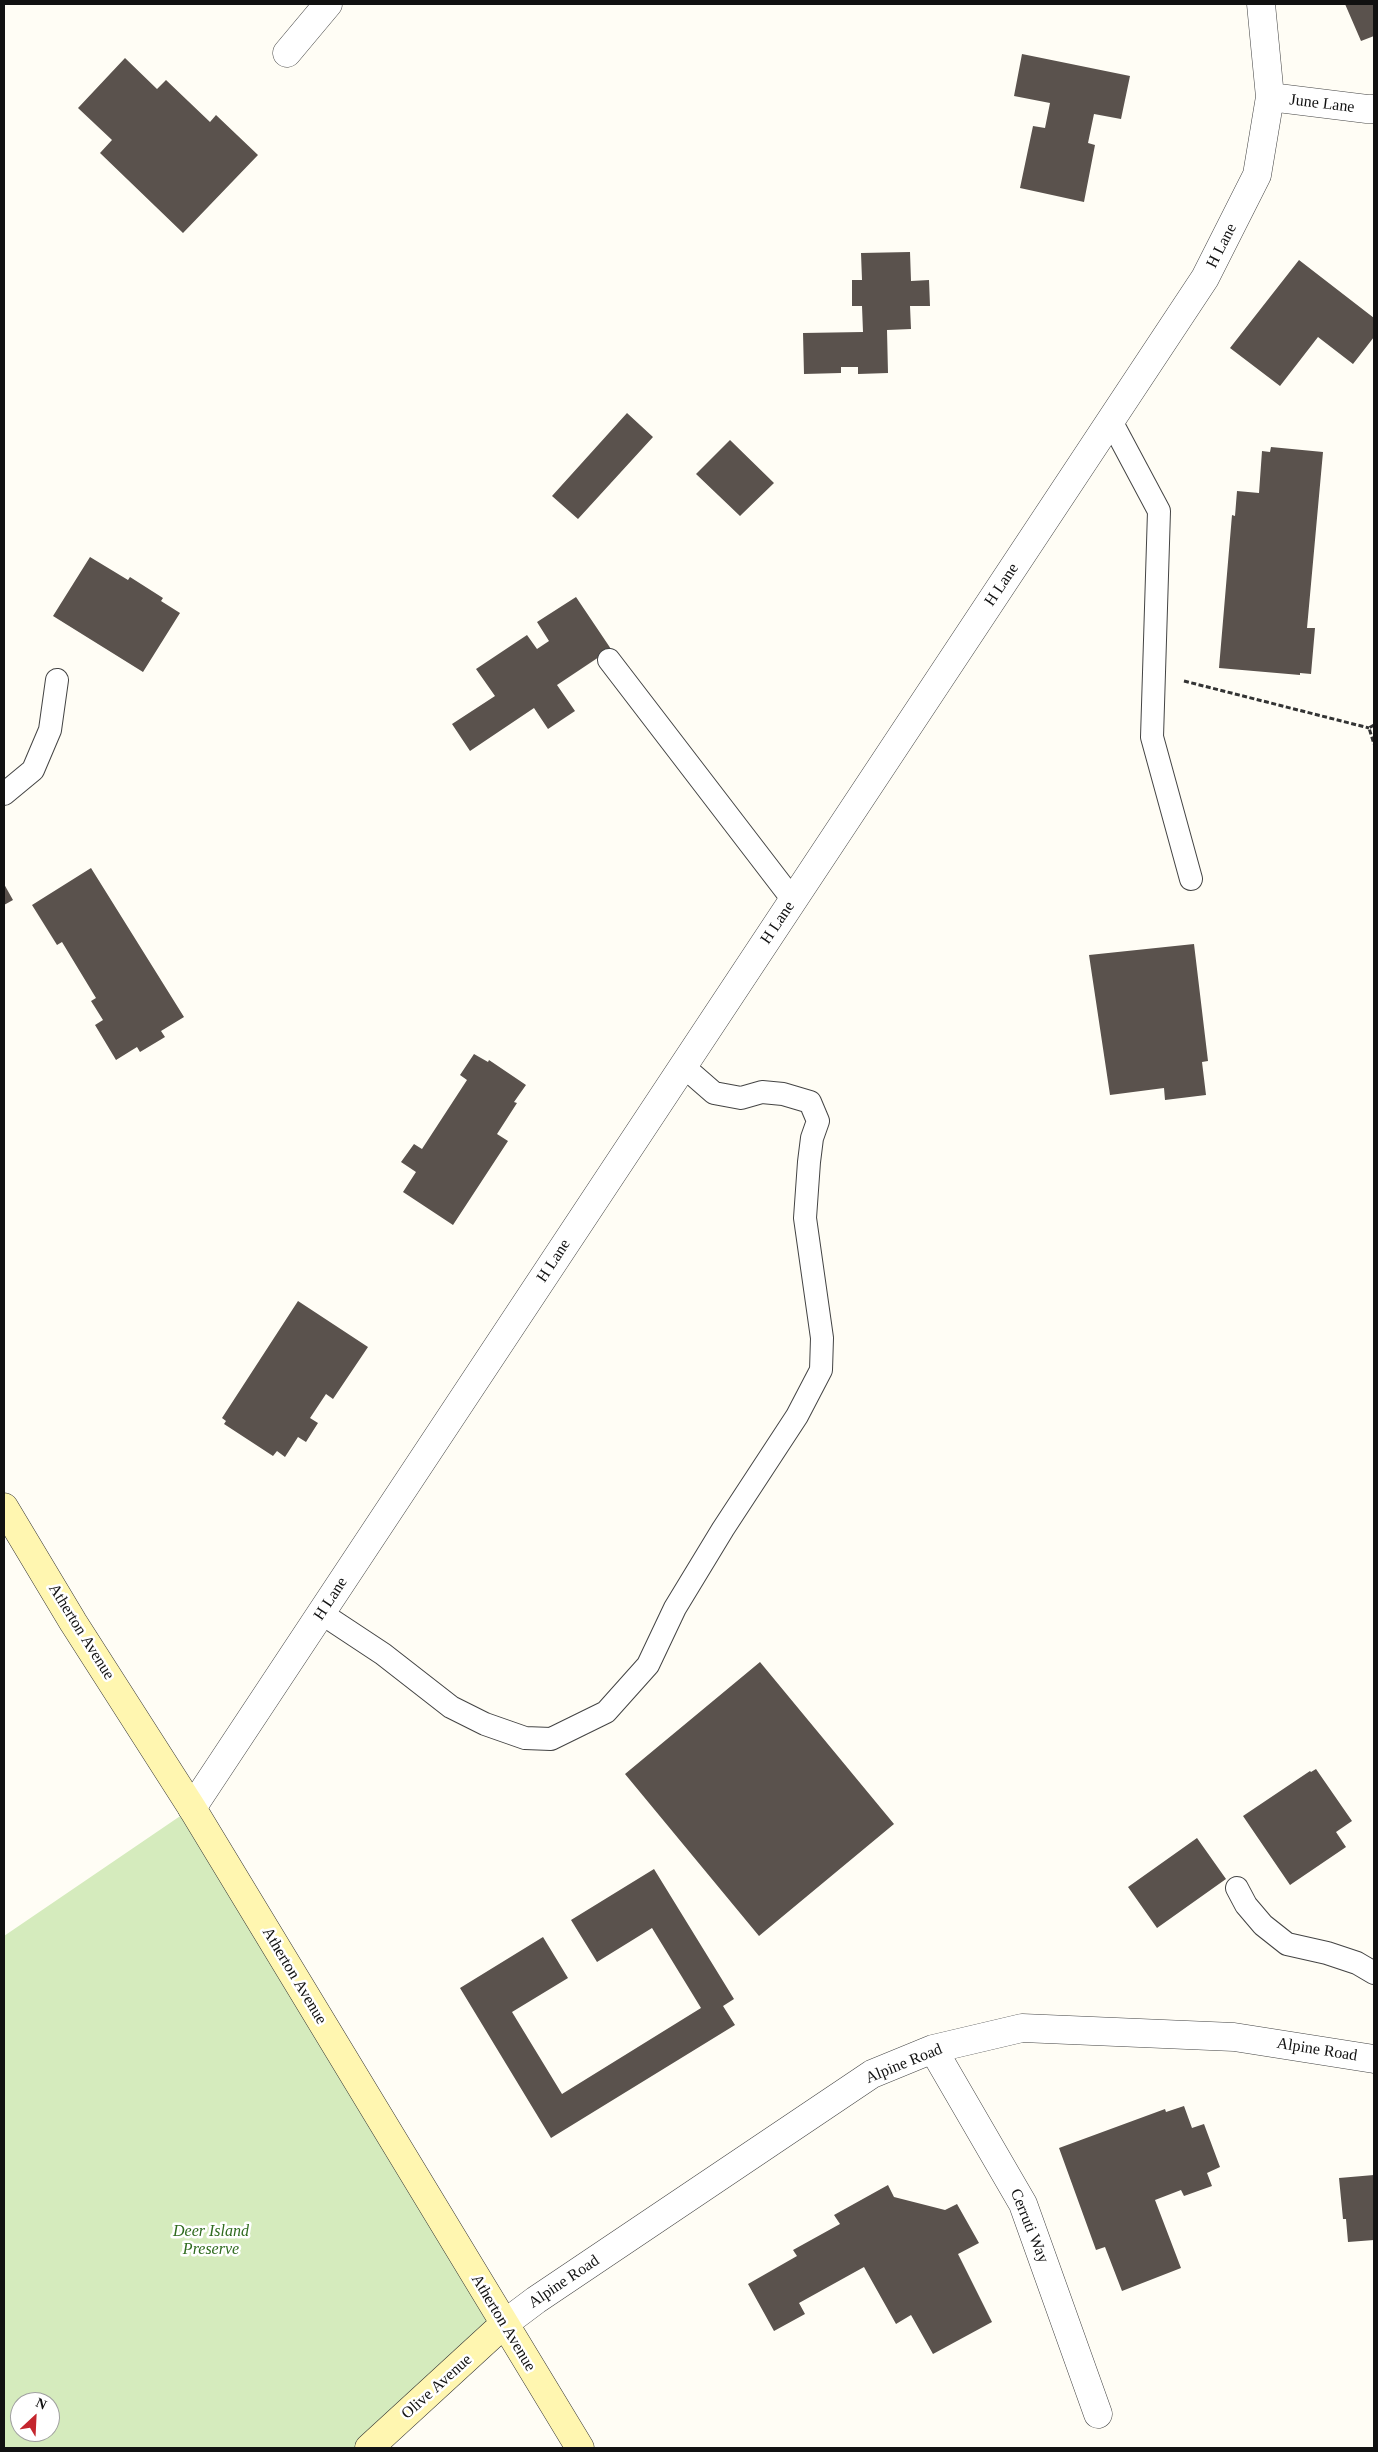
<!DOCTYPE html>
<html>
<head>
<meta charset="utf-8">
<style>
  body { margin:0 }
  #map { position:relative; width:1378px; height:2452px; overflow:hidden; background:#fffdf5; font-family:"Times New Roman",serif }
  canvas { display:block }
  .frame { position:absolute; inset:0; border:5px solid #111; pointer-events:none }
  .north { position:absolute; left:10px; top:2392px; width:50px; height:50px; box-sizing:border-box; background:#fff; border:1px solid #a0a0a0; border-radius:50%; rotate:25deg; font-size:14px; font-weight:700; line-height:20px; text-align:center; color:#111 }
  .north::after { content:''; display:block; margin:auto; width:18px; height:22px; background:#c4262e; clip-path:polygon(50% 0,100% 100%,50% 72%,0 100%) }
</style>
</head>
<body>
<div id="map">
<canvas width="1378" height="2452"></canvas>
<div class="frame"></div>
<div class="north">N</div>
</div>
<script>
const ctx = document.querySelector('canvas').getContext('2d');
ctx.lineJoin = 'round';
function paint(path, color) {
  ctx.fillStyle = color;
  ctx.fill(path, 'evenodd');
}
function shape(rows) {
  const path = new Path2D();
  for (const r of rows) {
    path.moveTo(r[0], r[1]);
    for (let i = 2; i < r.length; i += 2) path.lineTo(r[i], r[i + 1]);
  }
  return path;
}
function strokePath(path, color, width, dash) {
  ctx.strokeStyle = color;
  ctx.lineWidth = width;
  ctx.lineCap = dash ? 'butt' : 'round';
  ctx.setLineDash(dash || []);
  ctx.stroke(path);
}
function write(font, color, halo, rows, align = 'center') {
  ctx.font = font + ' "Times New Roman",serif';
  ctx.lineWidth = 5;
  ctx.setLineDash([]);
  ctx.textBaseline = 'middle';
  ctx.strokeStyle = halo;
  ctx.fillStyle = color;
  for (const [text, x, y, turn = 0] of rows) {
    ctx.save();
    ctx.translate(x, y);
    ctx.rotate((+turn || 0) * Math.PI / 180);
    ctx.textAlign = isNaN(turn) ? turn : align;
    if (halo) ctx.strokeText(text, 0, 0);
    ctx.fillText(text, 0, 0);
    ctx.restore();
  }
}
const green = shape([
  [192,1808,504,2324,369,2448,4,2448,4,1936],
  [20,2402,50,2402,50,2432,20,2432]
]);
const building = shape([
  [1345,4,1374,4,1374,36,1361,41],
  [1022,54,1130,76,1121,119,1094,114,1088,143,1095,145,1084,202,1020,188,1033,126,1045,128,1050,103,1014,96],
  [125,58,157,89,166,80,210,122,216,115,258,155,183,233,100,153,112,140,78,108],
  [910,252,911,281,929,280,930,306,910,306,911,329,887,330,888,373,858,374,858,367,841,367,841,373,804,374,803,333,863,332,862,306,852,306,852,280,862,280,861,253],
  [1299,260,1374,318,1374,337,1353,364,1318,337,1280,386,1230,348],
  [627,413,653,437,578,519,552,496],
  [730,440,774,483,740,516,696,474],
  [1271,447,1323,452,1307,628,1315,628,1311,674,1300,673,1300,675,1219,668,1232,515,1235,516,1237,491,1259,493,1262,451,1270,452],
  [90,557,128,580,130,577,163,598,161,601,180,613,143,672,53,616],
  [576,597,611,649,557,685,575,711,548,729,534,708,470,751,452,724,495,696,476,669,527,635,537,649,549,641,537,622],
  [91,868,184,1017,161,1031,165,1037,140,1052,137,1047,116,1060,95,1025,103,1020,91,1001,96,998,62,942,57,945,32,905],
  [4,884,13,900,4,905],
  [1194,944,1208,1061,1202,1062,1206,1095,1165,1100,1164,1088,1110,1095,1089,955],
  [474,1054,488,1062,489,1060,526,1085,514,1102,517,1103,497,1134,508,1141,453,1225,403,1192,416,1172,401,1162,414,1144,422,1149,467,1080,460,1075],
  [298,1301,368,1347,333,1399,326,1394,310,1418,318,1423,306,1442,298,1437,285,1457,277,1451,273,1456,224,1424,226,1421,222,1418],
  [760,1662,894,1824,759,1936,625,1774],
  [1316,1769,1352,1821,1336,1832,1346,1847,1290,1885,1243,1816,1310,1771,1311,1772],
  [1197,1838,1226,1879,1157,1928,1128,1887],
  [654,1869,734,1999,723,2006,735,2025,551,2138,460,1988,543,1937,568,1978,512,2012,562,2094,701,2008,652,1928,597,1962,571,1920],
  [1184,2106,1192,2128,1204,2124,1220,2167,1207,2173,1212,2186,1184,2196,1181,2190,1155,2200,1181,2268,1122,2291,1105,2247,1096,2250,1059,2148,1165,2109,1166,2112],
  [1374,2175,1374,2240,1348,2242,1346,2219,1343,2219,1339,2178],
  [888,2185,894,2197,945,2210,957,2204,979,2243,958,2254,992,2322,933,2354,911,2315,896,2324,864,2267,799,2303,805,2314,774,2331,748,2284,797,2256,793,2250,840,2224,834,2215]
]);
const path = shape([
  [1184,681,1369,728],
  [1374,725,1369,728,1374,744]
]);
const lane = shape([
  [1111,421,1159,511,1152,737,1191,879],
  [609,660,793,900],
  [4,794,33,770,50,730,57,680],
  [321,1613,383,1654,451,1707,485,1724,525,1738,551,1739,606,1712,648,1665,675,1608,723,1529,797,1416,821,1370,822,1338,805,1218,809,1162,812,1138,818,1121,810,1102,783,1094,762,1092,741,1098,714,1093,683,1066],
  [1237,1888,1246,1905,1263,1925,1287,1944,1327,1953,1357,1963,1374,1973]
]);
const street = shape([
  [287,53,328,4],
  [1270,97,1367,109,1374,109],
  [192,1808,1205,278,1257,175,1270,97,1261,4],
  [933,2049,1023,2204,1098,2414],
  [504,2324,536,2300,872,2074,933,2049,1022,2028,1234,2037,1374,2059]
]);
const secondary = shape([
  [4,1507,73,1622,192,1808,580,2448],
  [369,2448,504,2324]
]);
const streetNames = [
  ["June Lane",1322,104,7],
  ["H Lane",1222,246,-63],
  ["H Lane",1002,585,-56],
  ["H Lane",778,923,-56],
  ["H Lane",554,1261,-57],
  ["H Lane",331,1599,-57],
  ["Atherton Avenue",81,1632,58],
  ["Atherton Avenue",294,1976,59],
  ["Alpine Road",1317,2050,9],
  ["Alpine Road",904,2064,-22],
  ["Cerruti Way",1029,2226,68],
  ["Alpine Road",564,2282,-34],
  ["Atherton Avenue",503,2323,59],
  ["Olive Avenue",437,2387,-42]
];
const parkNames = [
  ["Deer Island",211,2232],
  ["Preserve",211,2250]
];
paint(green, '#d5ebbd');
paint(building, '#5a524d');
strokePath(lane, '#444', 24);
strokePath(street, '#444', 29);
strokePath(secondary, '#333', 29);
strokePath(path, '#333', 3, [5, 2.5]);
strokePath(lane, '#fff', 22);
strokePath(street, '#fff', 28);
strokePath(secondary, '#fff6b0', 28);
write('16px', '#111', '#fff', streetNames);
write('italic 16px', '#2f6b1f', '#fff', parkNames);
</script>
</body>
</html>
